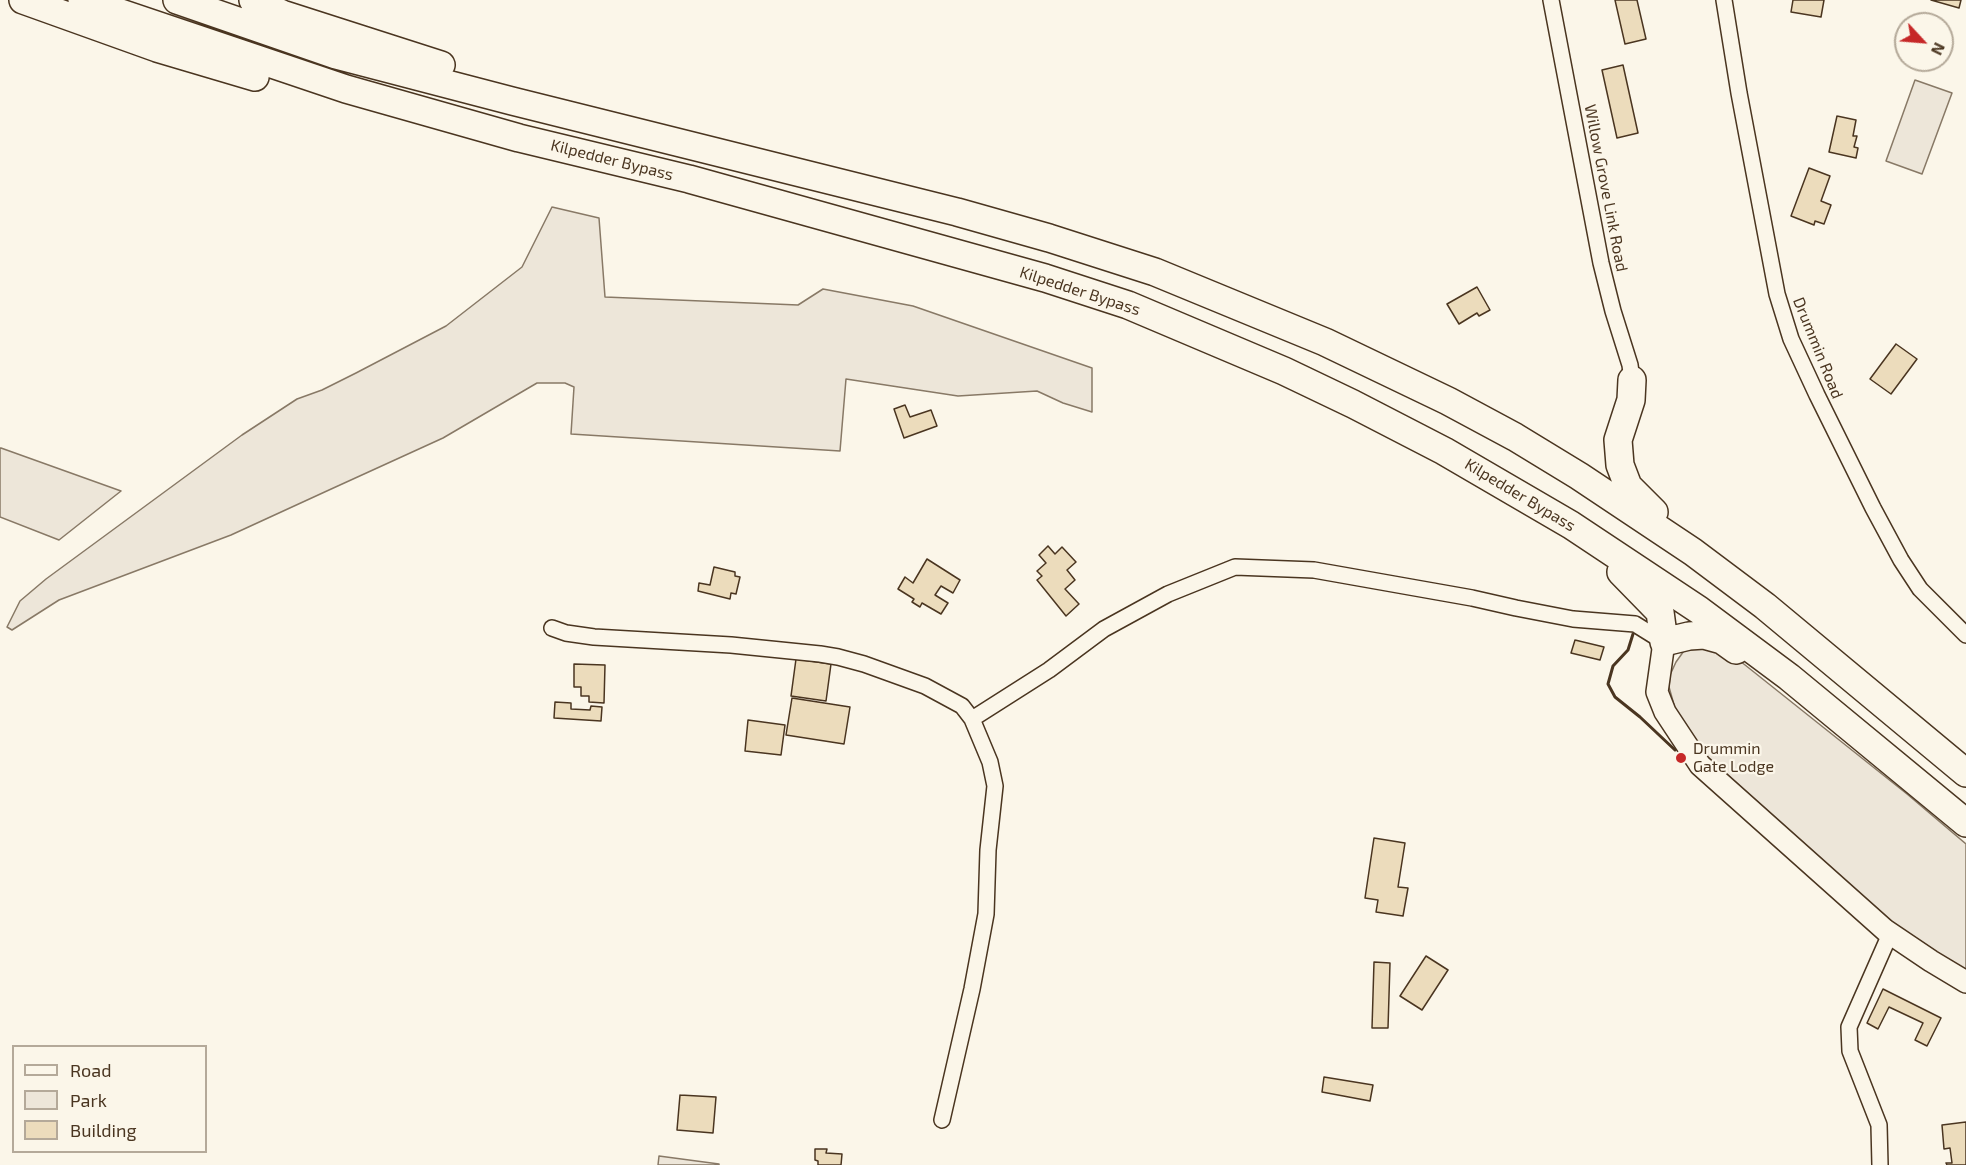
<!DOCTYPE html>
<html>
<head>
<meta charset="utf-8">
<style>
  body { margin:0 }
  #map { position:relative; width:1966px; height:1165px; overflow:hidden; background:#fbf6e9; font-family:"Exo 2",sans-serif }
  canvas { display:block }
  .legend { position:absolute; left:12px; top:1045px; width:195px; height:108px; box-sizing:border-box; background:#fbf6e9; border:2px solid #b4a999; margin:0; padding:8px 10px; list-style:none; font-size:18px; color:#4a3520 }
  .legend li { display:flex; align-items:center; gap:12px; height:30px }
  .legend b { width:30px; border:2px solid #b4a999 }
  .north { position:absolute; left:1894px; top:12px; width:60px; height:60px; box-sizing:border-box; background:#fbf6e9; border:2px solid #b4a999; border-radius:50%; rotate:116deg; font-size:16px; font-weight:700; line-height:24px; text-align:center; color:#4a3520 }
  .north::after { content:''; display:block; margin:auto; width:21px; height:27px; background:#c62828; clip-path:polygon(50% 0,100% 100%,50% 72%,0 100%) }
</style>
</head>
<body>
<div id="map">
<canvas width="1966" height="1165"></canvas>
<ul class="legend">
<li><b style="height:8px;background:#fbf6e9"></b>Road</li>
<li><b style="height:16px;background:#ede6d9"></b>Park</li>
<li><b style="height:16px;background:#ecdcbc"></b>Building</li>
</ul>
<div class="north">N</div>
</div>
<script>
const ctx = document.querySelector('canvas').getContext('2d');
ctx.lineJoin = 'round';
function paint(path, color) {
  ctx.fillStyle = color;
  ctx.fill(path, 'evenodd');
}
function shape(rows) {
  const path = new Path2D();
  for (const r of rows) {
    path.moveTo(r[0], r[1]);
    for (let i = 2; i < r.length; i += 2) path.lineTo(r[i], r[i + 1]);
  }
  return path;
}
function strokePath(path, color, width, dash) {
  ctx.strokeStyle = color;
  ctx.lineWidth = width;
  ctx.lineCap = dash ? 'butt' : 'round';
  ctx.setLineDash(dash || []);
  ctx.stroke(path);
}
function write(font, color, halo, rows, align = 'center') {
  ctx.font = font + ' "Exo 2",sans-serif';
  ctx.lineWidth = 4.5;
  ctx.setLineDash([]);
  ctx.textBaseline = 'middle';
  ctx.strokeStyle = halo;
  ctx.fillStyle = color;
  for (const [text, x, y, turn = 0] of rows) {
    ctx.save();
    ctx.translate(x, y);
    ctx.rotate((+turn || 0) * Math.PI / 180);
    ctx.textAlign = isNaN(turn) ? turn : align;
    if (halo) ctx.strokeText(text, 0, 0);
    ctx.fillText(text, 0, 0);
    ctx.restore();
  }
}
const green = shape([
  [1915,80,1952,93,1922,174,1886,161,1915,80],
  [552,207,599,218,605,297,798,305,823,289,913,306,1092,368,1092,412,1063,403,1037,391,958,396,846,379,840,451,571,434,574,387,565,383,537,383,443,438,329,490,231,535,59,600,12,630,7,627,20,601,46,579,242,435,297,399,322,390,356,373,446,326,522,267,552,207],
  [0,448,1,448,121,491,59,540,0,517,0,448],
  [1686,648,1725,649,1907,794,1966,844,1966,971,1939,955,1894,924,1704,754,1676,712,1669,687,1670,675,1676,662,1686,648],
  [659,1156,719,1164,719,1165,658,1165,659,1156]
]);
const building = shape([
  [1615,0,1637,0,1646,39,1625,44,1615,0],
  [1793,0,1824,0,1821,17,1791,12,1793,0],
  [1931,0,1961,0,1959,8,1931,0],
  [1623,65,1638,133,1617,138,1602,70,1623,65],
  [1837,116,1856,120,1853,136,1857,136,1854,147,1858,148,1856,158,1829,152,1837,116],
  [1809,168,1830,176,1821,201,1831,205,1824,224,1815,221,1814,225,1791,216,1809,168],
  [1477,287,1490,310,1479,316,1477,313,1459,324,1447,304,1477,287],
  [1896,344,1917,359,1891,394,1870,379,1896,344],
  [905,405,910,417,931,410,937,426,904,438,894,409,905,405],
  [1048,546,1055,554,1062,547,1076,562,1067,570,1075,580,1065,589,1079,604,1066,616,1037,580,1042,576,1037,571,1046,563,1039,555,1048,546],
  [927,559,960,580,953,593,941,586,935,595,948,603,941,614,922,603,920,607,912,602,914,599,898,589,905,577,913,583,927,559],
  [714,567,735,572,735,576,740,577,736,594,731,593,730,599,698,591,699,583,710,585,714,567],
  [1575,640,1604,647,1600,660,1571,653,1575,640],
  [796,659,831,664,826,701,791,696,796,659],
  [574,664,605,665,604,703,589,702,589,696,581,696,581,687,574,687,574,664],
  [792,698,850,707,844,744,786,735,792,698],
  [555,702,571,703,571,709,590,710,591,706,602,707,601,721,554,718,555,702],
  [748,720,785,725,781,755,745,751,748,720],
  [1374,838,1405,843,1398,887,1408,888,1403,916,1376,912,1378,900,1365,898,1374,838],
  [1426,956,1448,970,1422,1010,1400,996,1426,956],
  [1374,962,1390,963,1388,1028,1372,1028,1374,962],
  [1883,989,1941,1018,1927,1046,1915,1040,1923,1023,1889,1007,1878,1029,1867,1023,1883,989],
  [1324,1077,1373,1085,1370,1101,1322,1092,1324,1077],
  [680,1095,716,1097,713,1133,677,1130,680,1095],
  [1966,1122,1966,1165,1947,1165,1946,1163,1952,1163,1950,1148,1944,1149,1942,1125,1966,1122],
  [815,1149,827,1149,826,1153,842,1154,841,1165,818,1165,818,1161,815,1160,815,1149]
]);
const street = shape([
  [1551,0,1601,263,1613,311,1630,365,1632,380],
  [1724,0,1739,93,1777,294,1791,339,1817,395,1873,508,1901,560,1920,589,1966,635],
  [552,628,566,633,594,637,731,645,820,654,838,657,864,664,925,686,962,706,972,719,990,762,995,786,988,850,986,914,972,989,942,1120],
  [972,719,1049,670,1104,629,1168,594,1235,567,1314,570,1472,598,1516,608,1573,619,1635,624,1664,642],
  [1880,1165,1879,1125,1850,1051,1849,1027,1890,934]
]);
const secondary = shape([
  [1664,642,1657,692,1665,712,1700,765,1885,930,1931,961,1966,982]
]);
const highway = shape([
  [23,0,157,48,255,77],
  [82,0,346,89,519,138,689,179,1045,278,1128,305,1284,371,1353,404,1444,451,1571,525,1699,610,1789,677,1966,823],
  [177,0,336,55,512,101,957,212,1049,238,1155,272,1325,342,1448,401,1515,437,1579,476,1693,552,1765,606,1966,773],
  [253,0,282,14,441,65],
  [1632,380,1631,400,1618,440,1620,465,1628,486,1654,512],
  [1621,572,1660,612,1664,642,1689,636,1704,635,1722,640,1736,650]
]);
const wall = shape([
  [1633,634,1628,650,1613,666,1608,684,1615,697,1640,717,1675,750]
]);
const markers = [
  [1681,758,6,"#c62828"]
];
const streetNames = [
  ["Kilpedder Bypass",612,160,14],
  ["Willow Grove Link Road",1606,188,79],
  ["Kilpedder Bypass",1080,291,18],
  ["Drummin Road",1818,348,68],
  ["Kilpedder Bypass",1520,495,31]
];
const poiNames = [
  ["Drummin",1693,749],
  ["Gate Lodge",1693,767]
];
paint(green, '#ede6d9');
strokePath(green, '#887966', 1.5);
paint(building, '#ecdcbc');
strokePath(building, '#4a3520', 1.5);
strokePath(street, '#4a3520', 18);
strokePath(secondary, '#4a3520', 24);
strokePath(highway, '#4a3520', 30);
strokePath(street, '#fbf6e9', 15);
strokePath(secondary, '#fbf6e9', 21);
strokePath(highway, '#fbf6e9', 27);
strokePath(wall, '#4a3520', 3);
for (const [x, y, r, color] of markers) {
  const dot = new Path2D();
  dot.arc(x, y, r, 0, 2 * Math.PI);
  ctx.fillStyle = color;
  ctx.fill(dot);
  strokePath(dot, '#fbf6e9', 2);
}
write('16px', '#4a3520', '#fbf6e9', streetNames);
write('16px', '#4a3520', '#fbf6e9', poiNames, 'left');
</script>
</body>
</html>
